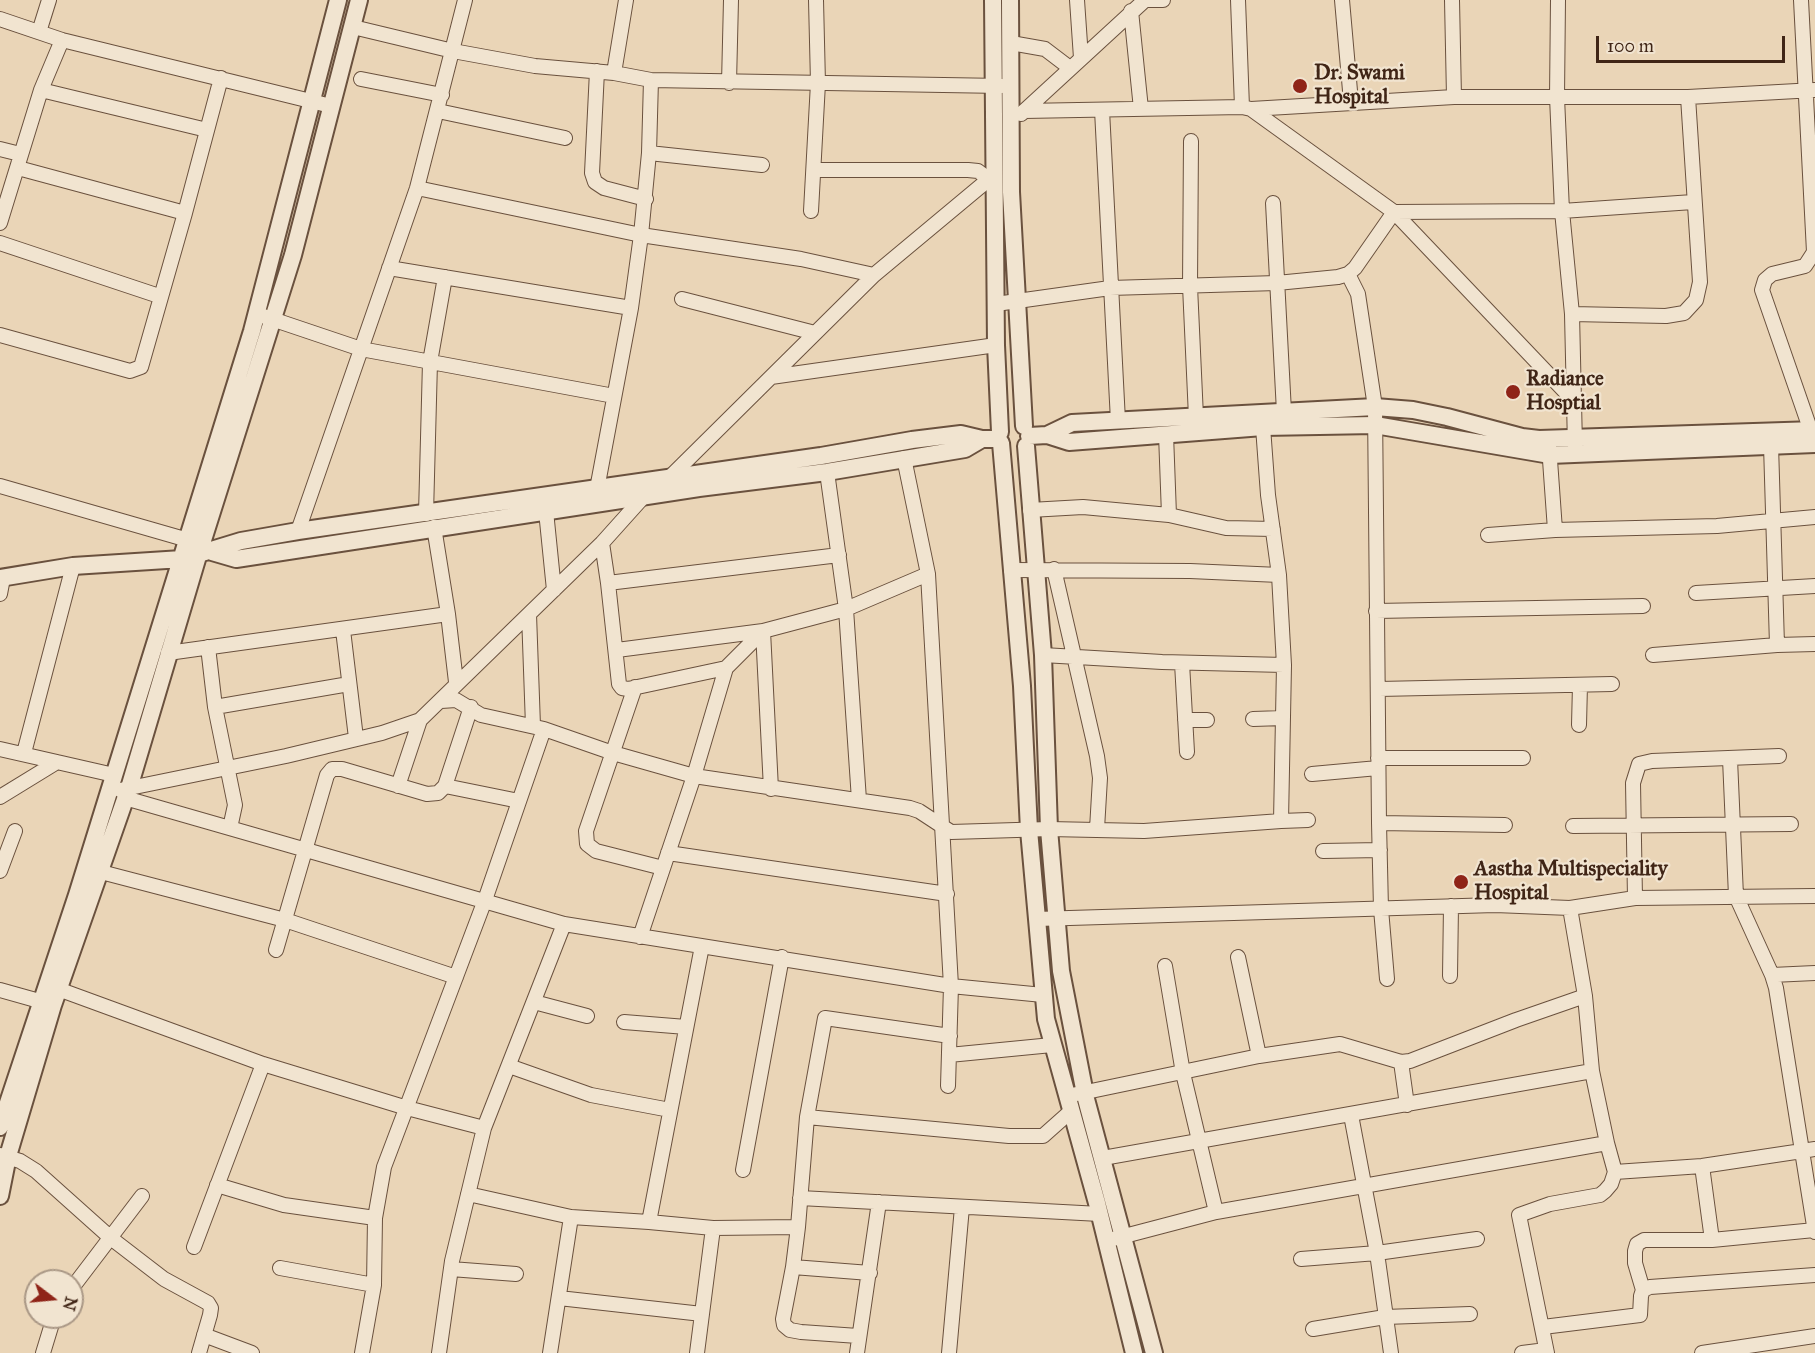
<!DOCTYPE html>
<html>
<head>
<meta charset="utf-8">
<style>
  body { margin:0 }
  #map { position:relative; width:1815px; height:1353px; overflow:hidden; background:#ead5b7; font-family:"IM FELL Great Primer",serif }
  canvas { display:block }
  .north { position:absolute; left:24px; top:1269px; width:60px; height:60px; box-sizing:border-box; background:#f1e4d0; border:2px solid #aa9886; border-radius:50%; rotate:106deg; font-size:16px; font-weight:700; line-height:24px; text-align:center; color:#402516 }
  .north::after { content:''; display:block; margin:auto; width:21px; height:27px; background:#8f2418; clip-path:polygon(50% 0,100% 100%,50% 72%,0 100%) }
  .scale { position:absolute; left:1596px; top:36px; width:189px; height:27px; box-sizing:border-box; border:3px solid #402516; border-top:0; padding-left:8px; font-size:18px; line-height:21px; white-space:nowrap; color:#402516; -webkit-text-stroke:4px #f1e4d0; paint-order:stroke }
</style>
</head>
<body>
<div id="map">
<canvas width="1815" height="1353"></canvas>
<div class="north">N</div>
<div class="scale">100 m</div>
</div>
<script>
const ctx = document.querySelector('canvas').getContext('2d');
ctx.lineJoin = 'round';
function shape(rows) {
  const path = new Path2D();
  for (const r of rows) {
    path.moveTo(r[0], r[1]);
    for (let i = 2; i < r.length; i += 2) path.lineTo(r[i], r[i + 1]);
  }
  return path;
}
function strokePath(path, color, width, dash) {
  ctx.strokeStyle = color;
  ctx.lineWidth = width;
  ctx.lineCap = dash ? 'butt' : 'round';
  ctx.setLineDash(dash || []);
  ctx.stroke(path);
}
function write(font, color, halo, rows, align = 'center') {
  ctx.font = font + ' "IM FELL Great Primer",serif';
  ctx.lineWidth = 4.5;
  ctx.setLineDash([]);
  ctx.textBaseline = 'middle';
  ctx.strokeStyle = halo;
  ctx.fillStyle = color;
  for (const [text, x, y, turn = 0] of rows) {
    ctx.save();
    ctx.translate(x, y);
    ctx.rotate((+turn || 0) * Math.PI / 180);
    ctx.textAlign = isNaN(turn) ? turn : align;
    if (halo) ctx.strokeText(text, 0, 0);
    ctx.fillText(text, 0, 0);
    ctx.restore();
  }
}
const minor = shape([
  [1077,0,1081,58],
  [1143,0,1163,0],
  [1238,0,1242,107],
  [1342,0,1351,102],
  [1452,0,1454,97],
  [1558,0,1557,97,1562,211,1572,314,1575,446],
  [1801,0,1814,252,1805,266,1772,274,1765,280,1762,290,1814,440],
  [1131,11,1141,109],
  [0,19,62,40,331,106],
  [353,27,453,51,535,66,614,73,651,80,1002,86],
  [39,32,49,0],
  [1011,43,1045,49,1070,68],
  [597,71,592,173,595,182,604,188,646,199],
  [614,73,626,0],
  [361,79,442,95],
  [729,83,731,0],
  [41,90,207,130],
  [1251,109,1394,212,1573,400],
  [1102,110,1118,421],
  [438,111,565,138],
  [1024,111,1242,107,1251,109,1454,97,1688,97,1815,90],
  [1021,114,1145,0],
  [1191,141,1190,286,1196,417],
  [0,149,20,154],
  [649,153,762,165],
  [18,168,185,213,221,78],
  [815,170,968,170,978,171,995,184],
  [417,188,641,235,801,259,874,275],
  [1273,203,1284,412],
  [811,211,818,83,816,0],
  [0,223,41,90,62,40],
  [0,243,159,296],
  [389,268,631,308],
  [1348,274,1358,294,1375,407,1379,823,1381,909,1387,979],
  [682,299,815,333],
  [996,304,1110,288,1277,283,1338,277,1348,274,1355,268,1394,212,1562,211,1693,202],
  [1572,314,1666,316,1684,313,1696,300,1700,282,1688,97],
  [263,316,361,349,614,396],
  [0,335,130,371,141,367,185,213],
  [771,377,996,345],
  [1166,434,1169,515],
  [1549,446,1555,530],
  [904,458,928,574,951,986,948,1086],
  [827,472,846,609,859,800],
  [667,480,874,275,988,180],
  [0,486,188,540],
  [597,489,631,308,641,235,649,153,651,80],
  [1030,510,1083,507,1169,515,1226,528,1273,529],
  [546,511,554,590],
  [426,514,430,362,445,277],
  [434,527,448,614,456,682],
  [298,531,417,188,465,0],
  [1488,535,1555,530,1717,526,1815,517],
  [602,543,608,583],
  [1054,569,1097,756,1100,778,1097,829],
  [1011,570,1190,571,1279,575],
  [1696,593,1815,586],
  [0,594,3,578],
  [1376,611,1643,606],
  [529,614,533,726],
  [343,630,356,738],
  [1777,645,1815,644],
  [208,647,215,707,235,805,230,828],
  [617,650,763,631,726,668,694,776,640,937],
  [168,653,448,614],
  [1043,655,1162,662,1284,665],
  [1653,655,1777,645,1771,445],
  [1182,663,1187,752],
  [726,668,628,689,622,688,619,684,608,583,839,555],
  [635,687,586,831,587,844,596,851,663,868],
  [1379,689,1612,684],
  [441,701,456,700,481,715,544,729,613,753,694,776,910,808,919,811,951,832,1049,829,1144,831,1281,821,1284,665,1279,575,1268,495,1263,427],
  [215,707,349,684],
  [1253,719,1283,718],
  [1185,720,1207,720],
  [1579,725,1580,685],
  [0,749,114,775],
  [24,753,73,566],
  [1378,758,1523,758],
  [1312,774,1378,768],
  [398,786,420,720],
  [445,786,519,801],
  [771,789,763,631,846,609,928,574],
  [120,790,286,756,382,733,420,720,602,543,646,494],
  [0,797,57,762],
  [125,798,564,924,951,986,1043,995],
  [1281,821,1308,820],
  [1379,823,1505,825],
  [1573,826,1791,824],
  [1323,851,1380,850],
  [668,853,947,894],
  [0,871,15,831],
  [101,872,285,920,456,977],
  [1635,898,1633,783,1639,764,1652,761,1779,756],
  [1570,908,1585,996,1592,1071],
  [1037,919,1495,905,1570,908,1635,898,1815,896],
  [702,946,649,1222,713,1228,798,1227,807,1117,825,1018,950,1036],
  [276,950,327,775,332,769,342,769,427,794,438,793,445,786,471,707],
  [1238,957,1259,1056],
  [1165,966,1183,1073,1216,1212],
  [1772,975,1815,973],
  [1450,976,1451,906],
  [58,989,263,1064,407,1108,484,1128],
  [0,990,50,1004],
  [534,1002,587,1016],
  [624,1022,686,1027],
  [949,1055,1052,1045],
  [1401,1062,1407,1105],
  [509,1066,591,1095,670,1110],
  [1067,1096,1259,1056,1340,1044,1401,1062,1410,1061,1516,1020,1585,996],
  [1351,1115,1377,1253,1391,1353],
  [807,1117,1009,1136,1043,1136,1070,1112],
  [1815,1149,1802,1151,1815,1232],
  [0,1155,20,1161,36,1171,112,1239,164,1279,208,1303,211,1308,210,1315,199,1353],
  [1103,1158,1592,1071,1607,1143],
  [1702,1166,1712,1240],
  [743,1170,782,957],
  [1615,1172,1702,1166,1802,1151,1776,988,1772,975,1736,896,1730,759],
  [217,1185,284,1205,375,1218],
  [468,1194,571,1217],
  [800,1198,1100,1214],
  [798,1227,793,1267,870,1273],
  [1113,1239,1216,1212,1607,1143,1615,1172,1611,1184,1605,1191,1600,1195,1550,1204,1519,1215,1547,1353],
  [194,1247,263,1064],
  [1301,1259,1377,1253,1477,1239],
  [793,1267,783,1319,784,1325,790,1330,801,1332,858,1336],
  [280,1268,374,1285],
  [451,1269,516,1274],
  [72,1288,142,1196],
  [1643,1290,1635,1263,1635,1251,1637,1244,1644,1240,1712,1240,1815,1230],
  [559,1298,702,1314],
  [1543,1327,1640,1315,1641,1296,1643,1290,1650,1287,1815,1275],
  [1313,1329,1385,1317,1470,1314],
  [204,1335,252,1353],
  [43,1353,54,1317],
  [362,1353,374,1285,375,1218,384,1167,485,900,544,729],
  [439,1353,452,1261,484,1128,564,924],
  [550,1353,571,1217,649,1222],
  [697,1353,713,1228],
  [857,1353,879,1202],
  [949,1353,962,1207],
  [1522,1353,1546,1350],
  [1702,1353,1815,1336]
]);
const tertiary = shape([
  [993,0,996,345,1000,432],
  [1010,0,1011,192,1024,426],
  [1047,435,1069,442,1263,427,1375,425,1550,455,1815,444],
  [1029,436,1047,435,1072,423,1375,407,1413,410,1447,417,1522,437,1539,439,1815,430],
  [1001,443,1022,686,1029,830,1046,1019,1097,1203,1134,1353],
  [1026,446,1043,655,1049,829,1061,971,1086,1099,1154,1353],
  [212,552,236,559,699,488,827,472,965,449,982,439],
  [0,578,73,566,182,559,241,541,298,531,821,456,912,440,961,434,982,439,999,439],
  [0,1127,77,895,252,331,338,0],
  [0,1196,8,1156,53,1005,129,788,198,556,293,255,359,0]
]);
const markers = [
  [1300,86,8,"#8f2418"],
  [1513,392,8,"#8f2418"],
  [1461,882,8,"#8f2418"]
];
const poiNames = [
  ["Dr. Swami",1314,74],
  ["Hospital",1314,98],
  ["Radiance",1526,380],
  ["Hosptial",1526,404],
  ["Aastha Multispeciality",1474,870],
  ["Hospital",1474,894]
];
strokePath(minor, '#6a513e', 16);
strokePath(tertiary, '#6a513e', 20);
strokePath(minor, '#f1e4d0', 14);
strokePath(tertiary, '#f1e4d0', 16);
for (const [x, y, r, color] of markers) {
  const dot = new Path2D();
  dot.arc(x, y, r, 0, 2 * Math.PI);
  ctx.fillStyle = color;
  ctx.fill(dot);
  strokePath(dot, '#f1e4d0', 2);
}
write('bold 21px', '#402516', '#f1e4d0', poiNames, 'left');
</script>
</body>
</html>
